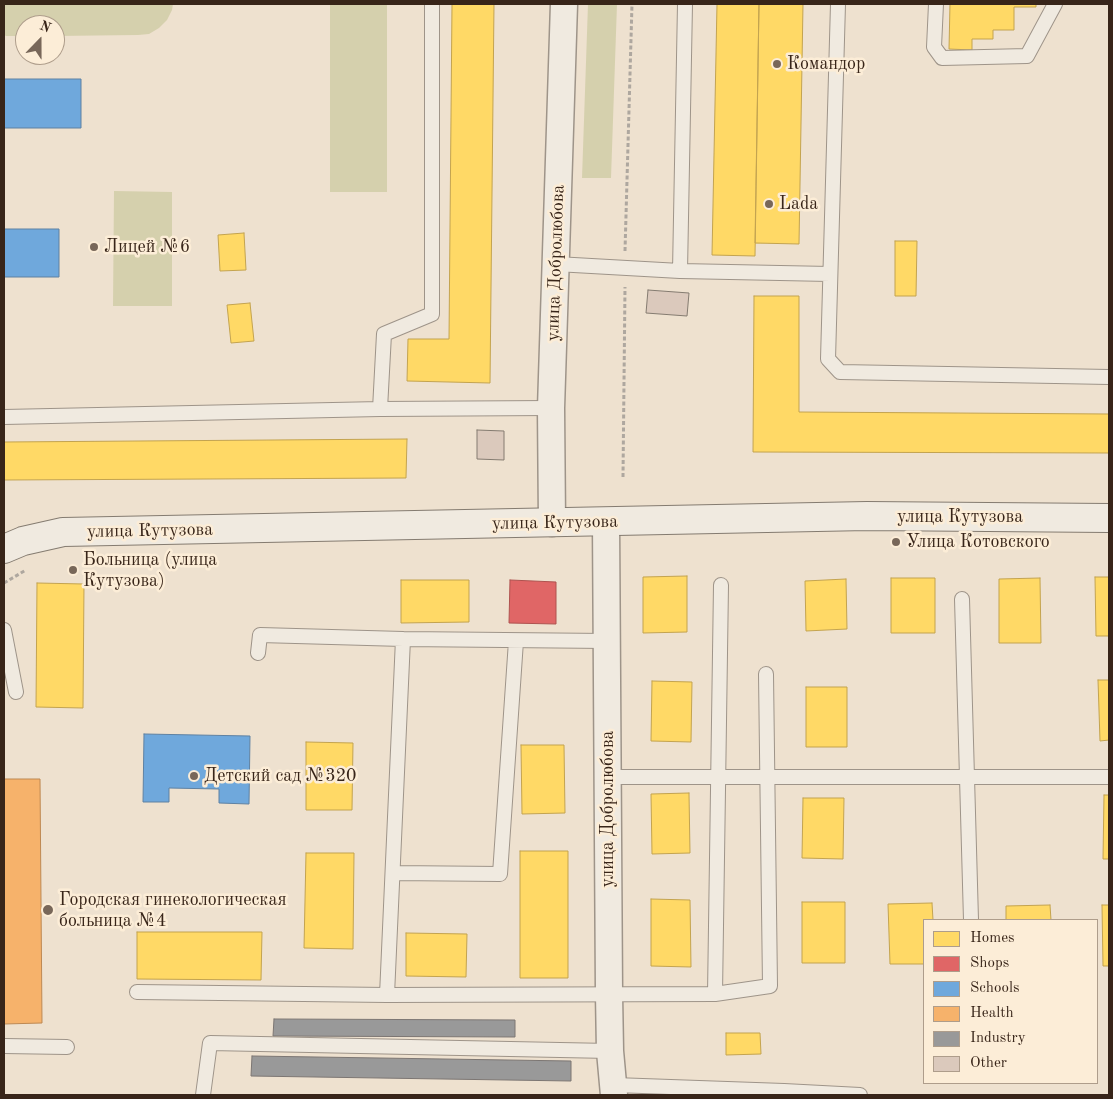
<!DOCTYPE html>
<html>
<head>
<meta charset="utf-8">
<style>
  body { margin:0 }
  #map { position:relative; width:1113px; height:1099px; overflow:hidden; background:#eee1cf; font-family:"Old Standard TT",serif }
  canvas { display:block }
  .frame { position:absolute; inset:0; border:5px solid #382519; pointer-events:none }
  .legend { position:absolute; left:923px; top:919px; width:175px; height:165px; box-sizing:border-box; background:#fcedd7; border:1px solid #ae9d8b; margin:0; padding:6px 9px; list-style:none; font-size:15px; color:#382519 }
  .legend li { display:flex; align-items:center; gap:10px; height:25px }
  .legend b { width:25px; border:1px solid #ae9d8b }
  .north { position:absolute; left:15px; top:15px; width:50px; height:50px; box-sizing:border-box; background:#fcedd7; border:1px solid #ae9d8b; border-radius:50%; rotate:22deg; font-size:14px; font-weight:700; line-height:20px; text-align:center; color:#382519 }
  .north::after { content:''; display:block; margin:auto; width:18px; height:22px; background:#786759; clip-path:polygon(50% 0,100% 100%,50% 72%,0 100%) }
</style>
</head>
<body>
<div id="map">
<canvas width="1113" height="1099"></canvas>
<div class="frame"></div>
<ul class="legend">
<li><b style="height:14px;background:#ffd966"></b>Homes</li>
<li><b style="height:14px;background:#e06666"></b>Shops</li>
<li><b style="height:14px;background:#6fa8dc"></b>Schools</li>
<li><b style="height:14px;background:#f6b26b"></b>Health</li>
<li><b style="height:14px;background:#999"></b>Industry</li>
<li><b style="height:14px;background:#dbc9bc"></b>Other</li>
</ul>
<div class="north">N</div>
</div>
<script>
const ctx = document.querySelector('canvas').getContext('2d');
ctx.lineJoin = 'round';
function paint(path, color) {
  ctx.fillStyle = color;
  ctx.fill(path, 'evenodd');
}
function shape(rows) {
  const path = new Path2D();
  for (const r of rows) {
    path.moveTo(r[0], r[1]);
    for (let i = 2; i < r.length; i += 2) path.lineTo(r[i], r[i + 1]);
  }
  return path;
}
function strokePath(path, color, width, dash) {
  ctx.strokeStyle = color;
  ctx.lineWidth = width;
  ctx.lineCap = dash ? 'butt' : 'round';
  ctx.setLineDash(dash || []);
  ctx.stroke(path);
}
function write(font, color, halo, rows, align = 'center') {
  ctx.font = font + ' "Old Standard TT",serif';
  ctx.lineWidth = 5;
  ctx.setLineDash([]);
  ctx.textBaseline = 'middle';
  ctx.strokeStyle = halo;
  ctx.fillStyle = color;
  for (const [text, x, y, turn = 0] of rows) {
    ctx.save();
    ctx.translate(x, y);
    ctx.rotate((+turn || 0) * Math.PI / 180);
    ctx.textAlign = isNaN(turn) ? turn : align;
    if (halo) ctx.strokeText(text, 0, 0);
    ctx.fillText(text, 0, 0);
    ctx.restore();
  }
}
const green = shape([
  [4,4,173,4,172,10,167,20,159,28,149,34,138,35,55,36,55,25,25,25,25,36,6,36,4,35],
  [330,4,387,4,387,192,330,192],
  [588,4,617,4,611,178,582,178],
  [114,191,172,192,172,306,113,306]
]);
const homes = shape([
  [452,4,494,4,490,383,407,381,408,339,449,339,452,4],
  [717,4,759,4,755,256,712,255,717,4],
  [759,4,803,4,799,244,755,243,759,4],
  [950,4,1036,4,1036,7,1014,7,1014,30,993,30,993,39,972,39,972,50,949,49,950,4],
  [244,233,246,270,220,271,218,235,244,233],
  [895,241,917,241,916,296,895,296,895,241],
  [754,296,799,296,799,412,1109,414,1109,453,753,452,754,296],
  [250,303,254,341,231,343,227,305,250,303],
  [407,439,406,478,4,480,4,442,407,439],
  [687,576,687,632,643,633,643,577,687,576],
  [1095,577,1109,577,1109,636,1096,636,1095,577],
  [891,578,935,578,935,633,891,633,891,578],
  [1040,578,1041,643,999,643,999,579,1040,578],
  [846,579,847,629,806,631,805,581,846,579],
  [401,580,469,580,469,622,401,623,401,580],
  [37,583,84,584,83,708,36,707,37,583],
  [1098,680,1109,680,1109,740,1100,741,1098,680],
  [652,681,692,682,691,742,651,741,652,681],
  [806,687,847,687,847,747,806,747,806,687],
  [306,742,353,743,352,810,306,810,306,742],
  [521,745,564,745,565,813,522,814,521,745],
  [689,793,690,853,652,854,651,794,689,793],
  [1104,795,1109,795,1109,859,1103,859,1104,795],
  [803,798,844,798,843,859,802,858,803,798],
  [520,851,568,851,568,978,520,978,520,851],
  [306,853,354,853,353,949,304,948,306,853],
  [651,899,690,900,691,967,651,966,651,899],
  [802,902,845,902,845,963,802,963,802,902],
  [932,903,933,920,924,920,924,964,890,964,888,904,932,903],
  [1050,905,1051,920,1006,920,1006,906,1050,905],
  [1102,905,1109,905,1109,966,1103,966,1102,905],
  [137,932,262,932,261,980,137,979,137,932],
  [406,933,467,934,466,977,406,976,406,933],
  [726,1033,760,1033,761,1054,726,1055,726,1033]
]);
const shops = shape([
  [510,580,556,582,556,624,509,623,510,580]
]);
const schools = shape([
  [4,79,81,79,81,128,4,128,4,79],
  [4,229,59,229,59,277,4,277,4,229],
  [144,734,250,736,249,804,219,803,219,789,169,788,169,802,143,802,144,734]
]);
const health = shape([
  [4,779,40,779,42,1023,4,1024,4,779]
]);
const industry = shape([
  [274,1019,515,1020,515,1037,273,1036,274,1019],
  [252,1056,571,1061,571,1081,251,1076,252,1056]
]);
const building = shape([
  [648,290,689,293,687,316,646,313,648,290],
  [477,430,504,431,504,460,477,459,477,430]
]);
const path = shape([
  [625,251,632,4],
  [623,477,625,287],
  [4,583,26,570]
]);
const lane = shape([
  [838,4,828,359,840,372,1109,377],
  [936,4,934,47,942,58,1027,56,1055,4],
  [556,264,680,271,830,274],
  [680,271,685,4],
  [380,409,384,334,432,314,432,4],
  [4,417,380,409,551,408],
  [962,599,971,920],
  [4,630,16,692],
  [258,653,260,635,403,639],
  [608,777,1109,777],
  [393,873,500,874,516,641],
  [137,992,387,995,715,994,721,585],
  [715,994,770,986,766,674],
  [387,995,403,639,607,641],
  [4,1046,67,1047],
  [614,1085,784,1091,860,1095],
  [203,1095,210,1043,610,1051]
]);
const street = shape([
  [606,522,609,994,610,1051,614,1095],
  [552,523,551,408,564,4]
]);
const secondary = shape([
  [4,549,23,541,63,532,867,516,1109,518]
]);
const markers = [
  [777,64,5,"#786759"],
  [769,204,5,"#786759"],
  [94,247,5,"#786759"],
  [896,542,5,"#786759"],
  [73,570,5,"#786759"],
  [194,776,5,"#786759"],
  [48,910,6,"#786759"]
];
const poiNames = [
  ["Командор",787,64],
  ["Lada",779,204],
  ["Лицей №6",104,247],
  ["Улица Котовского",906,542],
  ["Больница (улица",83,560],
  ["Кутузова)",83,581],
  ["Детский сад №320",204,776],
  ["Городская гинекологическая",59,900],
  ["больница №4",59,921]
];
const streetNames = [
  ["улица Добролюбова",556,263,-88],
  ["улица Кутузова",960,517],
  ["улица Кутузова",555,523,-1],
  ["улица Кутузова",150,531,-1],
  ["улица Добролюбова",608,809,-90]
];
paint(green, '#d5d0ad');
paint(homes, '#ffd966');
strokePath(homes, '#c3a34f', 1);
paint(shops, '#e06666');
strokePath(shops, '#ae524f', 1);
paint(schools, '#6fa8dc');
strokePath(schools, '#5e81a2', 1);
paint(health, '#f6b26b');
strokePath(health, '#bd8852', 1);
paint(industry, '#999');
strokePath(industry, '#7c7673', 1);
paint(building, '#dbc9bc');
strokePath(building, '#847b70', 1);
strokePath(lane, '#9e9489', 16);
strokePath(street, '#9e9489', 29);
strokePath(secondary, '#847b70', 30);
strokePath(path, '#aea79f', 3, [4, 2.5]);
strokePath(lane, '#f0eae0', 14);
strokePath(street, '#f0eae0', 26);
strokePath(secondary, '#f0eae0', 28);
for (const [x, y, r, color] of markers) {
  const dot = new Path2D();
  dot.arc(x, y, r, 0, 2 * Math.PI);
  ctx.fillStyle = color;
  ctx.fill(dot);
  strokePath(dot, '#fcedd7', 2);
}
write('18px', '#382519', '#fcedd7', poiNames, 'left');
write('18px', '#382519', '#fcedd7', streetNames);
</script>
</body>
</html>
